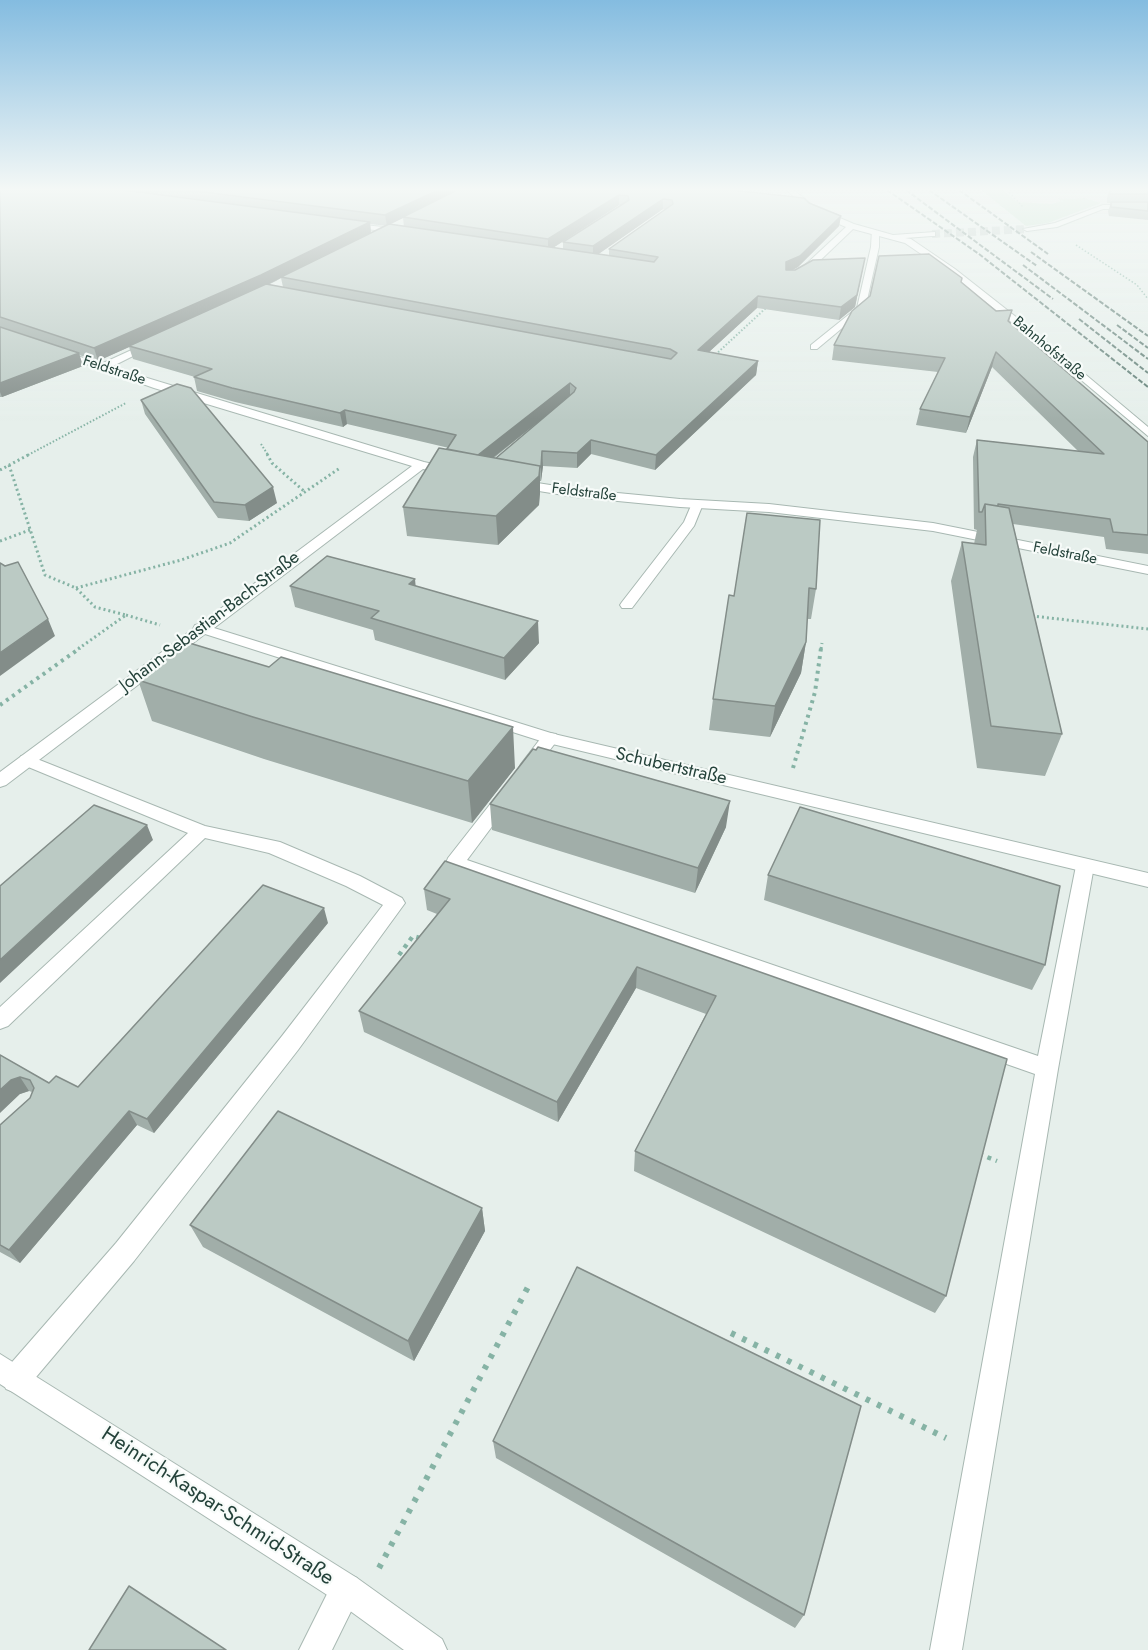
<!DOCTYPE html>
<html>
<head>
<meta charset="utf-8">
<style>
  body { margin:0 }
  canvas { display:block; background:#e6efeb }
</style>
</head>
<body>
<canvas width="1148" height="1650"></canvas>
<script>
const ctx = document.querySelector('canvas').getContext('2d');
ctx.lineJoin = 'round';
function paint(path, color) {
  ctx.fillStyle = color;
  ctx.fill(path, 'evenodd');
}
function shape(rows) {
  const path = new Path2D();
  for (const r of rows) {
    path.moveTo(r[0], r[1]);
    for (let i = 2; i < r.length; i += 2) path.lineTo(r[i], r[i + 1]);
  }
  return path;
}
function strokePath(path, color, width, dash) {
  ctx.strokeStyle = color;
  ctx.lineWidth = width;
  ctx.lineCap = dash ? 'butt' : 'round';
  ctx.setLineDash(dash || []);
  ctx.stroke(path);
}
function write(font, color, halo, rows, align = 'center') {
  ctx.font = font + ' Jost,sans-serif';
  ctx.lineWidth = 4.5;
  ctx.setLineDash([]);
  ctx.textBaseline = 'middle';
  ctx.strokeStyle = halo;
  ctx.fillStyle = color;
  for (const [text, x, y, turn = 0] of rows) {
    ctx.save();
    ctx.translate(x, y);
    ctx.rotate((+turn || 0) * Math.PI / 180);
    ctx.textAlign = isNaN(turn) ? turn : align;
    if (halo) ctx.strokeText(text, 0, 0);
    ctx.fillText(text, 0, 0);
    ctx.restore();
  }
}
const green = shape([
  [981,190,1003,190,1017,202,1051,204,1063,201,1057,199,1084,198,1101,203,1048,223,1026,226]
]);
const streetTunnel = shape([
  [932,234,1027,229]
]);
const pathFar5 = shape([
  [1007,190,1023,207],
  [1076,245,1137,285,1148,299]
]);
const pathFar4 = shape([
  [713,357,767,307],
  [261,444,268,455],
  [28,455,126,403]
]);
const pathFar3 = shape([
  [267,454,272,463,305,492],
  [9,465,45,575,76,588,95,607,126,615,78,649],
  [0,470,30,454],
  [0,541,30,530],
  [76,588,181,560,230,543,340,468],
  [126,615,160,625],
  [1032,616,1148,629],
  [821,649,822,643]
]);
const pathFar2 = shape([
  [0,705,80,648],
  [793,768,815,692,821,648]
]);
const pathFar1 = shape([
  [399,955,413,936,423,939],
  [979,1154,997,1161]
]);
const path = shape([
  [731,1333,946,1438],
  [379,1568,528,1287]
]);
const lane = shape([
  [872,230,879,232,879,247,865,309,817,349,811,349,811,345,857,308,871,247,872,230],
  [697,500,703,504,694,526,632,608,622,608,620,605,622,602,684,522,693,501,697,500],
  [550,733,556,734,558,738,556,742,533,772,521,772,519,768,521,764,544,734,550,733],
  [27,755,205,826,280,842,360,876,402,898,405,903,298,1050,134,1261,26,1389,16,1393,6,1389,2,1379,6,1369,116,1243,282,1036,383,905,346,886,269,853,205,838,8,1026,0,1029,0,1007,188,833,21,764,19,760,21,756,27,755],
  [505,791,511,793,514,797,467,860,1038,1056,1076,866,1078,861,1085,859,1092,861,1094,866,1058,1069,962,1650,930,1650,1035,1074,448,868,446,863,448,858,499,793,505,791],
  [346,1573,357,1578,362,1589,332,1650,299,1650,335,1578,346,1573]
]);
const street = shape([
  [787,190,794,190,814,207,854,224,893,235,935,232,935,236,932,236,905,238,911,239,955,269,1030,328,1148,427,1148,436,1024,332,949,273,905,243,853,229,808,272,793,276,793,272,802,268,846,227,808,211,787,190],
  [1103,205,1148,205,1148,209,1103,209,1057,227,1027,231,1023,229,1055,223,1103,205],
  [344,223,403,229,407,231,403,233,347,227,344,223],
  [149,342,157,344,111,367,424,462,456,469,458,472,452,476,423,469,214,628,554,734,1148,873,1148,887,544,742,205,634,6,785,0,787,0,772,193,629,195,625,200,624,412,466,154,388,55,353,60,350,101,364,149,342],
  [518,480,576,489,680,499,769,504,933,523,1148,566,1148,574,933,531,769,512,680,507,576,497,514,487,514,481,518,480],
  [0,1354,357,1578,442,1639,447,1650,404,1650,335,1600,0,1384,0,1354]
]);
const rail = shape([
  [887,190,979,254,1148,387],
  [906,190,1053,299],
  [929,190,1037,266],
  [959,190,1048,254],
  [1031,252,1148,336],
  [1023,265,1148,359],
  [1079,319,1148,373],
  [1117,325,1148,348]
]);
const wall = shape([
  [0,190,742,190,741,191,809,203,841,216,839,226,798,267,793,270,865,258,855,307,839,320,757,308,709,352,758,361,756,375,655,470,591,454,577,468,543,466,541,481,540,481,539,505,498,545,407,536,403,507,449,448,347,424,343,427,235,402,197,391,194,377,195,377,133,359,129,347,98,361,79,355,83,366,2,397,0,397],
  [619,205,621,205,563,242,563,249,553,248],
  [663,209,665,210,609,249,609,256,598,254],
  [403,218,404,227,388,225],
  [370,224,387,226,371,233],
  [281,278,283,287,268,285,276,281],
  [539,421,496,458,494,458],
  [1109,190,1148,190,1148,220,1109,216,1108,211,1111,203,1107,203,1107,198],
  [961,282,996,311,1012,310,1009,322,1148,442,1148,554,1106,549,1104,537,1013,524,1062,734,1045,776,977,768,951,581,962,542,974,544,977,530,974,529,973,457,977,440,1078,451,992,367,966,433,916,425,920,409,938,372,832,360,834,345],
  [141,400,277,503,249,521,218,518,145,414],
  [747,513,816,589,811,619,807,619,806,642,801,673,770,737,709,730,713,699,734,596],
  [290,586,416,586,539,643,505,680,375,640,373,630,295,607],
  [269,667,515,768,472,823,264,759,152,721,138,680],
  [490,804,726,827,695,893,492,830],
  [768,875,1045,965,1032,990,764,900],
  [424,889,1007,1059,946,1296,935,1313,634,1171,635,1151,706,1014,636,988,558,1122,364,1032,359,1011,437,914,427,910],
  [328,923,154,1133,137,1125,20,1263,0,1252,0,1125,30,1098,32,1092,29,1091,20,1094,0,1055,49,1083,78,1087],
  [482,1208,485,1231,414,1361,203,1247,190,1225],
  [493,1441,804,1615,795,1628,496,1458]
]);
const shadedWall = shape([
  [438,190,459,190,387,226,385,215],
  [619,195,619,205,548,251,548,239],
  [663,199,663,209,593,258,593,246],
  [841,216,839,226,798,267,785,274,786,262],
  [370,222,371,233,263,287,98,361,94,348],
  [865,258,855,307,839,320,841,307],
  [758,296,757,308,697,363,698,350],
  [996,352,992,367,966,433,970,417],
  [79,353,83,366,2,397,0,392,0,383],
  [758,361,756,375,655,470,656,455],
  [570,383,570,397,476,471,475,457],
  [345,410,347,424,343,427,340,413],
  [591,440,591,454,577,468,577,453],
  [542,451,543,466,541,481,541,467],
  [540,466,540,494,539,505,498,545,496,516],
  [273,487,277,503,249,521,245,505],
  [415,579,417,600,409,584],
  [48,619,55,636,0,676,0,653],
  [538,621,539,643,505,680,504,658],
  [806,642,801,673,770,737,775,706],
  [513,727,515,768,472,823,468,781],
  [730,801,726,827,695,893,698,868],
  [147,825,153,840,0,983,0,960],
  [324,908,328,923,154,1133,147,1119],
  [637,967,636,988,558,1122,557,1102],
  [20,1077,29,1091,20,1094,0,1113,0,1090,11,1080],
  [129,1111,137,1125,20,1263,9,1250],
  [482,1208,485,1231,414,1361,408,1341]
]);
const building = shape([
  [0,190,123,190,370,222,261,275,94,348,0,317,0,190],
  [188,190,438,190,385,215,188,190],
  [457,190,732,190,804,198,809,203,841,216,800,256,786,262,786,270,795,270,813,260,865,258,857,295,841,307,758,296,698,350,758,361,656,455,591,440,577,453,542,451,541,467,540,466,496,458,574,392,576,388,570,383,478,455,447,449,456,435,345,410,340,413,232,388,194,377,212,369,129,346,266,284,671,359,677,353,670,349,281,277,389,224,654,262,658,257,609,249,673,204,672,200,663,199,593,246,563,242,629,200,628,196,619,195,548,239,403,217,457,190],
  [1110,190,1148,190,1148,194,1110,194,1110,190],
  [1111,202,1148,202,1148,211,1111,207,1111,202],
  [929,254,962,278,961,282,996,311,1012,310,1008,321,1148,442,1148,535,1113,532,1110,519,998,504,998,506,985,504,982,512,979,512,977,440,1104,454,996,352,970,417,920,409,945,358,834,345,852,311,870,296,879,256,929,254],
  [0,327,79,353,0,383,0,327],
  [177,384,191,388,273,487,245,505,214,502,141,400,177,384],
  [439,448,540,466,539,476,496,516,403,507,439,448],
  [985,504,1009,508,1062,734,991,726,962,542,986,545,985,504],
  [747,513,820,520,816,589,809,588,806,642,775,706,713,699,729,595,734,596,747,513],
  [327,556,415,579,409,584,538,621,504,658,371,618,379,611,290,586,327,556],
  [18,562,48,619,0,653,0,563,5,566,18,562],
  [186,642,269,667,281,657,513,727,468,781,253,717,138,680,186,642],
  [538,747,730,801,698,868,490,804,533,749,536,750,538,747],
  [94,805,147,825,0,960,0,886,94,805],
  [800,807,1060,886,1045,965,768,875,800,807],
  [445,861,1007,1059,946,1296,635,1151,716,996,637,967,557,1102,359,1011,450,899,424,889,445,861],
  [263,885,324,908,147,1119,129,1111,9,1250,0,1245,0,1125,30,1098,34,1088,30,1080,20,1077,11,1080,0,1090,0,1055,49,1083,56,1076,78,1087,263,885],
  [278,1111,482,1208,408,1341,190,1225,278,1111],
  [577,1267,861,1406,804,1615,493,1441,577,1267],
  [129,1586,226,1650,89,1650,129,1586]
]);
const farStreetnames = [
  ["Bahnhofstraße",1049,349,40],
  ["Feldstraße",114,371,18],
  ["Feldstraße",584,493,7],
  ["Feldstraße",1065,554,11]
];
const streetNames = [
  ["Johann-Sebastian-Bach-Straße",210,622,-37],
  ["Schubertstraße",671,767,13]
];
const nearStreetnames = [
  ["Heinrich-Kaspar-Schmid-Straße",217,1507,33]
];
paint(green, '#bfe0c8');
strokePath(streetTunnel, '#bfccc8', 8, [8, 4]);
strokePath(lane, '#a8b8b2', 2);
strokePath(street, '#a8b8b2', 2);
strokePath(pathFar5, '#86b3a5', 1.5, [1.5, 2]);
strokePath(pathFar4, '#86b3a5', 2, [1.5, 2]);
strokePath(pathFar3, '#86b3a5', 3, [2, 3]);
strokePath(pathFar2, '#86b3a5', 4, [3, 4.5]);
strokePath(pathFar1, '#86b3a5', 4.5, [4, 5]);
strokePath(path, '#86b3a5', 6, [4.5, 8]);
paint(lane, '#fff');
paint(street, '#fff');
strokePath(rail, '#5f7d75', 2, [5, 2]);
paint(wall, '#a1aea9');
paint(shadedWall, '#838d89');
paint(building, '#bbcac4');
strokePath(building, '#838d89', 1.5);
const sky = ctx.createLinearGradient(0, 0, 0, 421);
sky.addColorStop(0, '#84bce0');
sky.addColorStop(0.45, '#f4f8f6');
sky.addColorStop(1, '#f4f8f600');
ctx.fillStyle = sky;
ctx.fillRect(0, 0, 1148, 421);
write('15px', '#24423a', '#f7fbf9', farStreetnames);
write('18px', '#24423a', '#f7fbf9', streetNames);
write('21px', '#24423a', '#f7fbf9', nearStreetnames);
</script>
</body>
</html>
